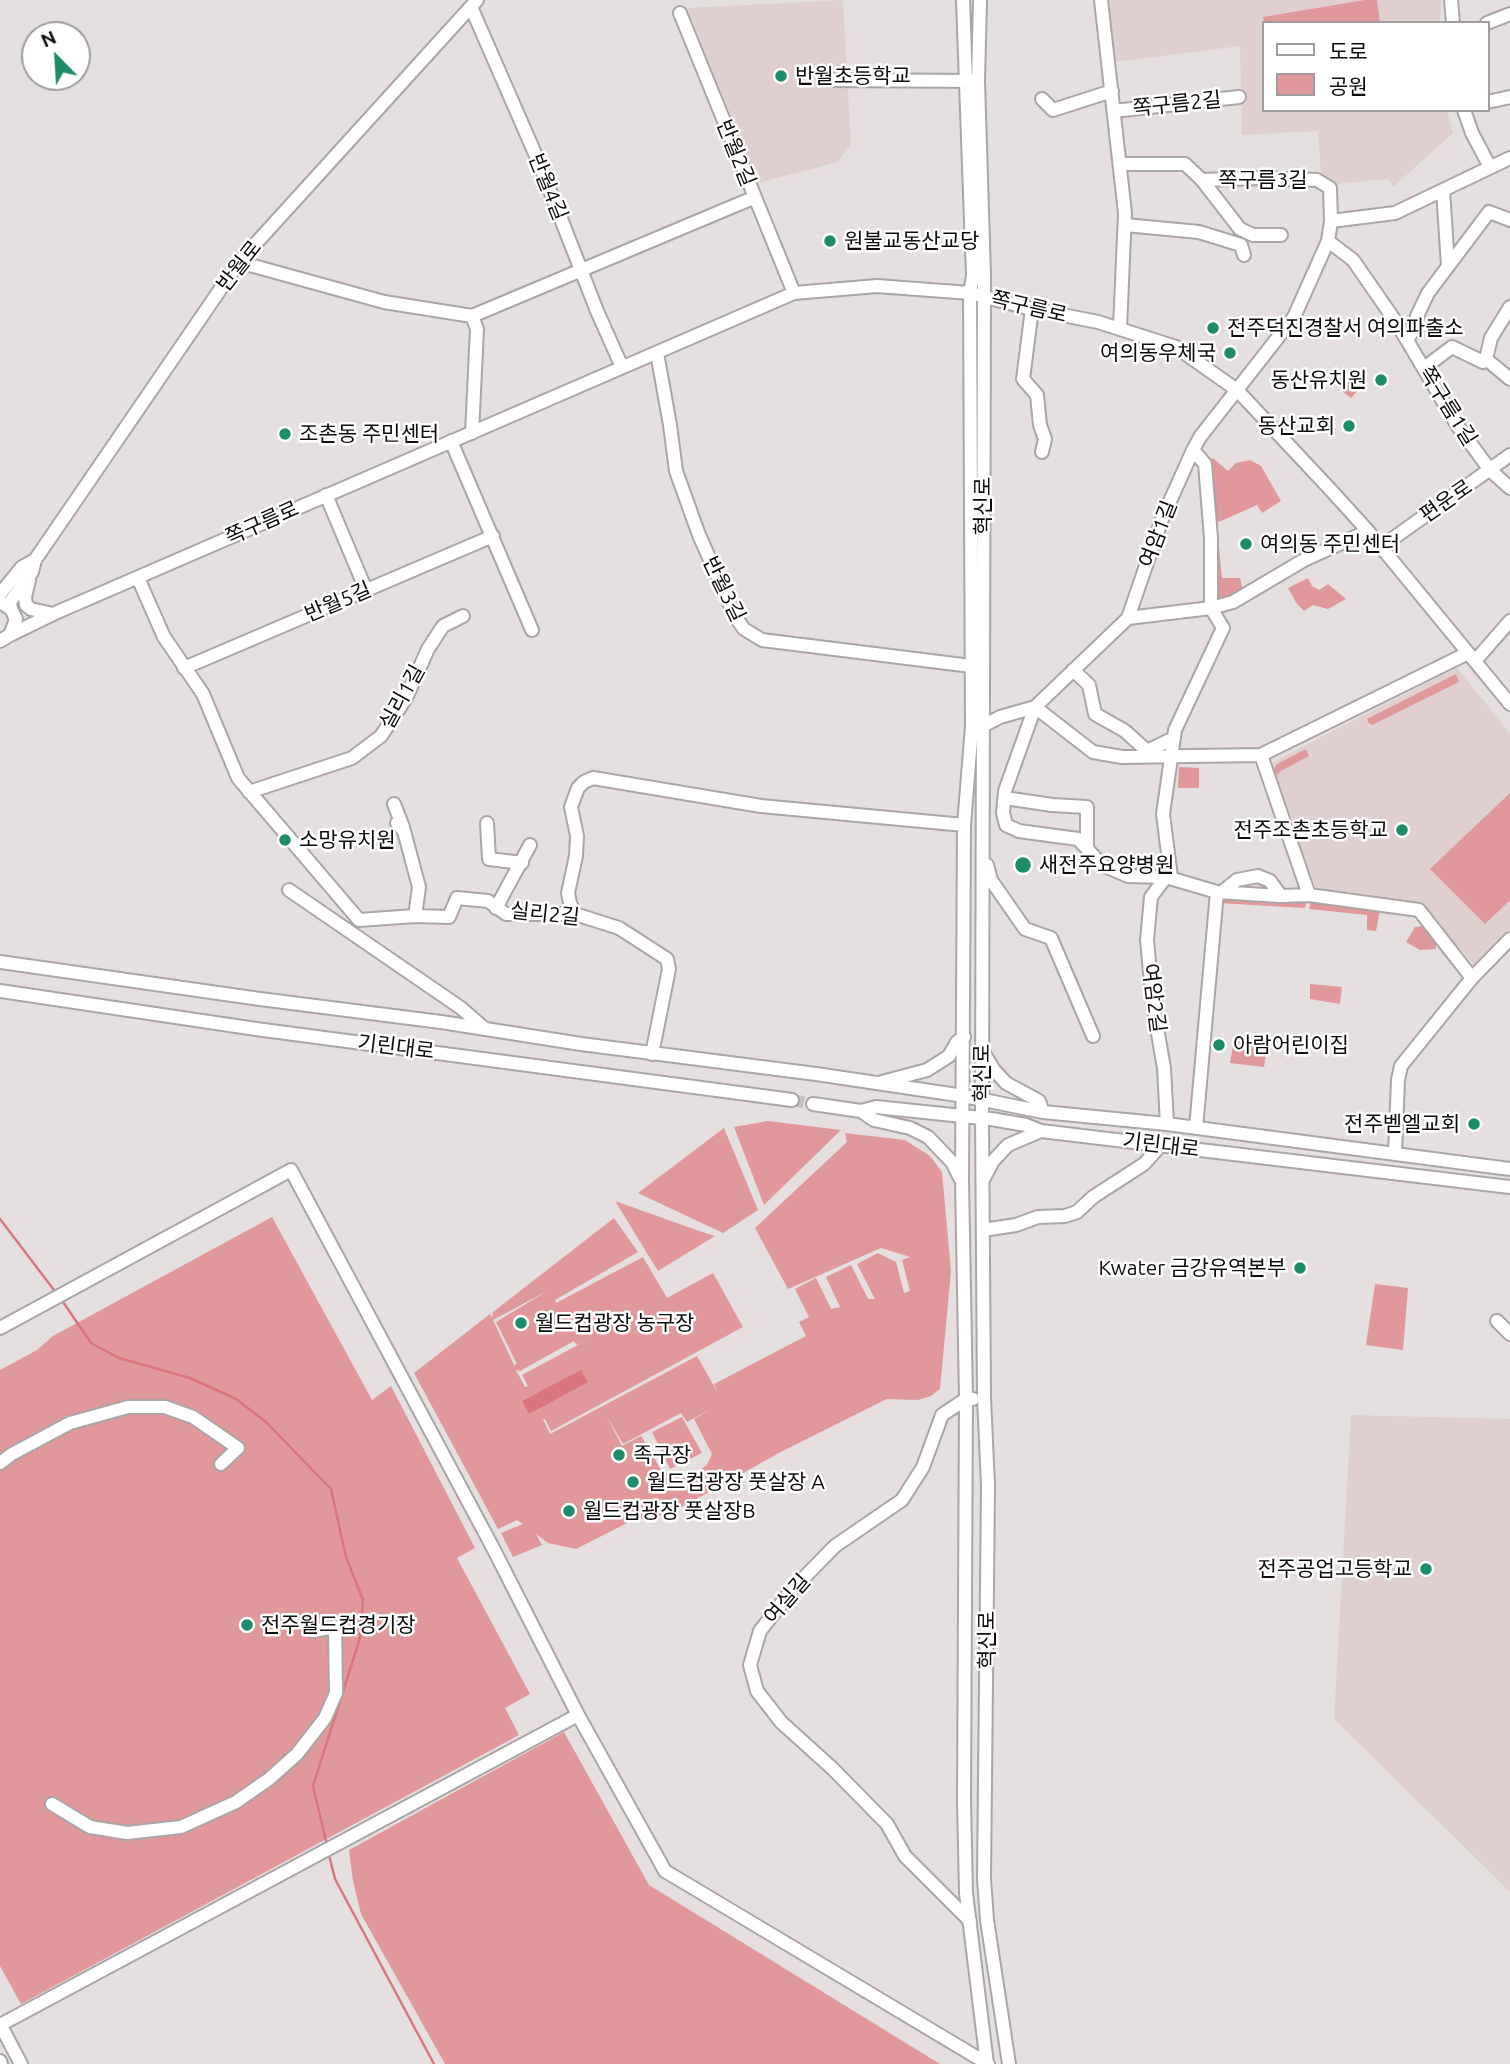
<!DOCTYPE html>
<html>
<head>
<meta charset="utf-8">
<style>
  body { margin:0 }
  #map { position:relative; width:1510px; height:2064px; overflow:hidden; background:#e6dfdf; font-family:Ubuntu,"Noto Sans KR",sans-serif }
  canvas { display:block }
  .legend { position:absolute; left:1262px; top:21px; width:228px; height:91px; box-sizing:border-box; background:#fff; border:2px solid #9e9d9d; margin:0; padding:9px 12px; list-style:none; font-size:21px; color:#0d0b0b }
  .legend li { display:flex; align-items:center; gap:14px; height:35px }
  .legend b { width:35px; border:2px solid #9e9d9d }
  .north { position:absolute; left:21px; top:21px; width:70px; height:70px; box-sizing:border-box; background:#fff; border:2px solid #9e9d9d; border-radius:50%; rotate:336deg; font-size:19px; font-weight:700; line-height:28px; text-align:center; color:#0d0b0b }
  .north::after { content:''; display:block; margin:auto; width:24px; height:32px; background:#1d8c6b; clip-path:polygon(50% 0,100% 100%,50% 72%,0 100%) }
</style>
</head>
<body>
<div id="map">
<canvas width="1510" height="2064"></canvas>
<ul class="legend">
<li><b style="height:9px;background:#fff"></b>도로</li>
<li><b style="height:19px;background:#e0989a"></b>공원</li>
</ul>
<div class="north">N</div>
</div>
<script>
const ctx = document.querySelector('canvas').getContext('2d');
ctx.lineJoin = 'round';
function paint(path, color) {
  ctx.fillStyle = color;
  ctx.fill(path, 'evenodd');
}
function shape(rows) {
  const path = new Path2D();
  for (const r of rows) {
    path.moveTo(r[0], r[1]);
    for (let i = 2; i < r.length; i += 2) path.lineTo(r[i], r[i + 1]);
  }
  return path;
}
function strokePath(path, color, width, dash) {
  ctx.strokeStyle = color;
  ctx.lineWidth = width;
  ctx.lineCap = dash ? 'butt' : 'round';
  ctx.setLineDash(dash || []);
  ctx.stroke(path);
}
function write(font, color, halo, rows, align = 'center') {
  ctx.font = font + ' Ubuntu,"Noto Sans KR",sans-serif';
  ctx.lineWidth = 5;
  ctx.setLineDash([]);
  ctx.textBaseline = 'middle';
  ctx.strokeStyle = halo;
  ctx.fillStyle = color;
  for (const [text, x, y, turn = 0] of rows) {
    ctx.save();
    ctx.translate(x, y);
    ctx.rotate((+turn || 0) * Math.PI / 180);
    ctx.textAlign = isNaN(turn) ? turn : align;
    if (halo) ctx.strokeText(text, 0, 0);
    ctx.fillText(text, 0, 0);
    ctx.restore();
  }
}
const built = shape([
  [843,0,851,144,838,162,758,183,687,8],
  [1107,0,1441,0,1440,23,1263,23,1263,110,1447,110,1453,133,1393,187,1389,179,1333,184,1321,176,1318,131,1242,135,1240,46,1114,62],
  [1457,668,1510,733,1510,930,1474,965,1423,908,1317,891,1270,768,1274,761],
  [1351,1415,1510,1419,1510,1892,1334,1719]
]);
const green = shape([
  [1365,0,1377,0,1380,23,1264,23,1263,17],
  [1356,372,1366,381,1351,398,1342,391],
  [1213,458,1228,471,1236,463,1250,460,1261,466,1281,501,1262,513,1257,505,1212,525,1206,464],
  [1213,526,1218,537,1222,578,1240,578,1244,594,1213,607],
  [1308,578,1312,586,1319,590,1328,584,1346,599,1328,609,1313,605,1304,611,1297,604,1288,588],
  [1456,674,1459,682,1372,725,1369,723,1367,719],
  [1306,749,1309,756,1281,771,1277,775,1274,769,1277,764],
  [1179,767,1199,768,1199,788,1178,788],
  [1510,793,1510,900,1485,924,1430,869],
  [1219,894,1307,900,1305,908,1218,903],
  [1311,900,1380,910,1376,931,1367,930,1367,915,1309,909],
  [1423,926,1436,937,1436,949,1420,950,1406,942,1415,927],
  [1310,984,1342,987,1340,1004,1310,999],
  [1234,1040,1268,1043,1264,1067,1230,1063],
  [768,1121,841,1130,764,1205,734,1127],
  [724,1128,758,1210,723,1233,638,1193],
  [845,1133,905,1140,930,1156,942,1172,951,1271,940,1389,931,1396,918,1400,887,1399,779,1453,682,1507,660,1516,633,1520,576,1549,548,1543,536,1534,542,1545,513,1557,501,1533,523,1524,517,1520,498,1529,414,1373,490,1314,492,1318,493,1312,614,1218,638,1252,555,1300,556,1303,643,1257,667,1298,713,1273,743,1327,551,1431,545,1419,543,1419,550,1434,697,1356,718,1393,714,1384,806,1336,799,1322,809,1317,795,1289,816,1278,831,1309,840,1307,826,1277,851,1265,868,1299,875,1299,857,1264,878,1253,896,1262,904,1293,910,1291,902,1260,910,1257,881,1248,788,1289,755,1228,847,1142],
  [549,1290,496,1322,517,1364,514,1365,493,1320],
  [591,1338,522,1375,528,1386,525,1387,516,1370,520,1371,574,1341,577,1345],
  [713,1408,694,1419,712,1454,707,1465,695,1473,682,1478,671,1476,661,1470,641,1436,622,1446,606,1415,623,1444,681,1413,687,1422],
  [615,1201,702,1232,715,1236,658,1271],
  [272,1217,372,1400,391,1386,475,1548,457,1558,530,1694,505,1708,519,1735,21,2004,0,1966,0,1370,37,1350,53,1336],
  [1375,1284,1408,1288,1403,1350,1366,1345],
  [682,1417,702,1453,670,1469,652,1432],
  [564,1732,649,1885,940,2064,445,2064,361,1914,353,1881,349,1850]
]);
const water = shape([
  [581,1370,588,1382,529,1414,522,1401]
]);
const stream = shape([
  [0,1219,57,1294],
  [61,1299,91,1343,119,1358,190,1378,236,1399,266,1422,331,1489,346,1557,363,1600,360,1638,313,1786,327,1845],
  [329,1855,335,1879,434,2064]
]);
const minorTunnel = shape([
  [792,1100,813,1104]
]);
const minor = shape([
  [963,0,973,276,970,293,972,726,964,825,962,1181,966,1399,964,1800,966,1893,987,2064],
  [980,0,978,81,984,275,982,1117,984,1398,988,1485,984,1879,987,1920,1009,2064],
  [1101,0,1125,213,1120,328],
  [1451,0,1453,23],
  [471,7,540,165,597,311,622,367],
  [680,13,794,293],
  [1487,23,1510,14],
  [825,80,975,81],
  [1042,99,1053,110,1112,91],
  [1487,102,1510,97],
  [1464,110,1472,133,1490,167],
  [1114,111,1239,97],
  [1120,164,1185,164,1202,180,1240,229,1253,235,1281,235],
  [1202,180,1258,178,1317,180,1330,188,1331,221],
  [1443,190,1448,266],
  [1125,225,1199,232,1241,245,1244,255],
  [1328,241,1353,260,1398,325,1457,425,1490,470,1510,488],
  [239,262,384,302,472,316,477,329,472,433],
  [1510,307,1491,338,1486,359,1510,379],
  [1032,309,1023,379,1037,395,1040,425,1045,439,1042,452],
  [472,316,753,198],
  [1407,340,1414,329,1417,316,1428,293,1489,212,1510,220],
  [657,353,670,425,676,471,699,535,735,616,744,629,762,640,979,667],
  [1424,368,1452,347,1483,362,1486,359],
  [451,441,532,630],
  [326,495,366,590],
  [1381,547,1510,455],
  [138,578,164,637,203,694,238,778,359,920],
  [29,580,25,597,26,605,31,609,53,614],
  [0,594,22,567,35,560],
  [0,602,11,609,16,619,10,635,0,641],
  [11,609,10,602,32,572,35,560,239,262,477,0],
  [1128,618,1211,608,1233,602,1304,560,1368,531],
  [10,635,53,614,794,293,877,286,970,293,1032,309,1098,322,1176,347,1237,390,1328,487,1368,531,1510,704],
  [1475,661,1510,621],
  [184,668,493,536],
  [1073,670,1089,685,1095,714,1125,731,1147,751,1174,738],
  [976,726,983,726,1000,717,1035,707,1128,618,1162,519,1193,450,1200,437,1294,317,1328,241,1331,221,1395,213,1510,158],
  [1261,755,1309,895],
  [249,792,352,758,381,736,406,698,428,649,443,626,463,616],
  [1005,798,1052,805,1087,807,1087,849],
  [394,804,403,827],
  [397,823,404,831,419,887,415,916],
  [487,823,489,859,522,863],
  [987,865,991,880,1025,929,1051,938,1093,1036],
  [1166,877,1128,876,1102,865,1078,839,1019,831,1006,825,1003,813,1005,791,1035,707,1093,752,1122,757,1261,755,1468,653],
  [1171,877,1163,814,1175,730,1223,628,1211,608,1211,538,1205,464,1193,450],
  [289,890,461,1008,485,1029],
  [1222,892,1237,880,1258,876,1270,881,1281,896],
  [496,908,530,845],
  [575,914,570,903,568,893,576,856,577,836,571,807,578,788,584,782,593,778,761,806,964,825],
  [359,920,415,916,449,917,457,898,488,901,506,914,575,914,619,928,667,959,669,969,652,1054],
  [0,962,260,999,441,1022,581,1044,816,1074,964,1096,1043,1112,1167,1124,1510,1169],
  [0,991,256,1029,792,1100],
  [982,1050,994,1070,1006,1083,1039,1101,1043,1112],
  [882,1082,927,1070,949,1056,957,1042,964,1037],
  [813,1104,861,1111,876,1107,991,1119,1026,1125,1041,1131,1510,1187],
  [861,1111,874,1120,910,1128,928,1137,952,1162,960,1178],
  [1167,1124,1164,1068,1153,1005,1147,940,1151,897,1166,877,1217,892,1281,896,1309,895,1419,910,1472,978],
  [1196,1128,1217,892],
  [1395,1154,1398,1080,1401,1066,1472,978,1510,939],
  [983,1180,993,1161,1008,1145,1041,1131],
  [983,1230,1016,1225,1038,1217,1065,1216,1077,1212,1093,1197,1144,1164,1162,1144],
  [1497,1321,1510,1334],
  [0,1328,291,1170,493,1548,578,1715,665,1871,988,2064],
  [0,1463,12,1454,70,1423,128,1407,165,1407,193,1417,238,1448,221,1464],
  [52,1804,90,1827,127,1833,181,1827,236,1802,269,1779,297,1754,325,1718,336,1693,335,1627,313,1631],
  [970,1921,905,1856,887,1824,833,1769,781,1722,757,1691,750,1665,760,1631,791,1591,835,1546,902,1500,923,1467,942,1415,966,1399,973,1399],
  [0,2024,21,2064],
  [0,2025,578,1715],
  [0,2061,1,2064]
]);
const markers = [
  [781,76,7,"#1d8c6b"],
  [830,241,7,"#1d8c6b"],
  [1213,328,7,"#1d8c6b"],
  [1230,353,7,"#1d8c6b"],
  [1381,380,7,"#1d8c6b"],
  [1349,426,7,"#1d8c6b"],
  [285,434,7,"#1d8c6b"],
  [1246,544,7,"#1d8c6b"],
  [1402,830,7,"#1d8c6b"],
  [285,840,7,"#1d8c6b"],
  [1023,865,9,"#1d8c6b"],
  [1219,1045,7,"#1d8c6b"],
  [1474,1124,7,"#1d8c6b"],
  [1300,1268,7,"#1d8c6b"],
  [521,1323,7,"#1d8c6b"],
  [619,1455,7,"#1d8c6b"],
  [633,1482,7,"#1d8c6b"],
  [569,1511,7,"#1d8c6b"],
  [1426,1569,7,"#1d8c6b"],
  [247,1625,7,"#1d8c6b"]
];
const poiNames = [
  ["반월초등학교",795,76],
  ["원불교동산교당",844,241],
  ["전주덕진경찰서 여의파출소",1227,328],
  ["여의동우체국",1216,353,"right"],
  ["동산유치원",1367,380,"right"],
  ["동산교회",1335,426,"right"],
  ["조촌동 주민센터",299,434],
  ["여의동 주민센터",1260,544],
  ["전주조촌초등학교",1388,830,"right"],
  ["소망유치원",299,840],
  ["새전주요양병원",1039,865],
  ["아람어린이집",1233,1045],
  ["전주벧엘교회",1460,1124,"right"],
  ["Kwater 금강유역본부",1286,1268,"right"],
  ["월드컵광장 농구장",535,1323],
  ["족구장",633,1455],
  ["월드컵광장 풋살장 A",647,1482],
  ["월드컵광장 풋살장B",583,1511],
  ["전주공업고등학교",1412,1569,"right"],
  ["전주월드컵경기장",261,1625]
];
const streetNames = [
  ["쪽구름2길",1177,104,-6],
  ["반월2길",736,153,68],
  ["쪽구름3길",1263,180],
  ["반월4길",548,187,68],
  ["반월로",239,266,-52],
  ["쪽구름로",1029,307,13],
  ["쪽구름1길",1448,406,58],
  ["편운로",1446,501,-35],
  ["혁신로",983,506,-90],
  ["쪽구름로",262,523,-24],
  ["여암1길",1158,534,-69],
  ["반월3길",724,589,64],
  ["반월5길",338,602,-23],
  ["실리1길",402,697,-61],
  ["실리2길",545,914,6],
  ["여암2길",1154,998,83],
  ["기린대로",396,1047,7],
  ["혁신로",982,1073,-90],
  ["기린대로",1161,1145,7],
  ["여실길",787,1599,-49],
  ["혁신로",987,1640,-90]
];
paint(built, '#dfd0cf');
paint(green, '#e0989a');
paint(water, '#d8767b');
strokePath(stream, '#d8767b', 2.5);
strokePath(minorTunnel, '#c5bfbf', 12, [12, 6]);
strokePath(minor, '#aba5a5', 16);
strokePath(minor, '#fff', 12);
for (const [x, y, r, color] of markers) {
  const dot = new Path2D();
  dot.arc(x, y, r, 0, 2 * Math.PI);
  ctx.fillStyle = color;
  ctx.fill(dot);
  strokePath(dot, '#fff', 2.5);
}
write('21px', '#0d0b0b', '#fff', poiNames, 'left');
write('21px', '#0d0b0b', '#fff', streetNames);
</script>
</body>
</html>
